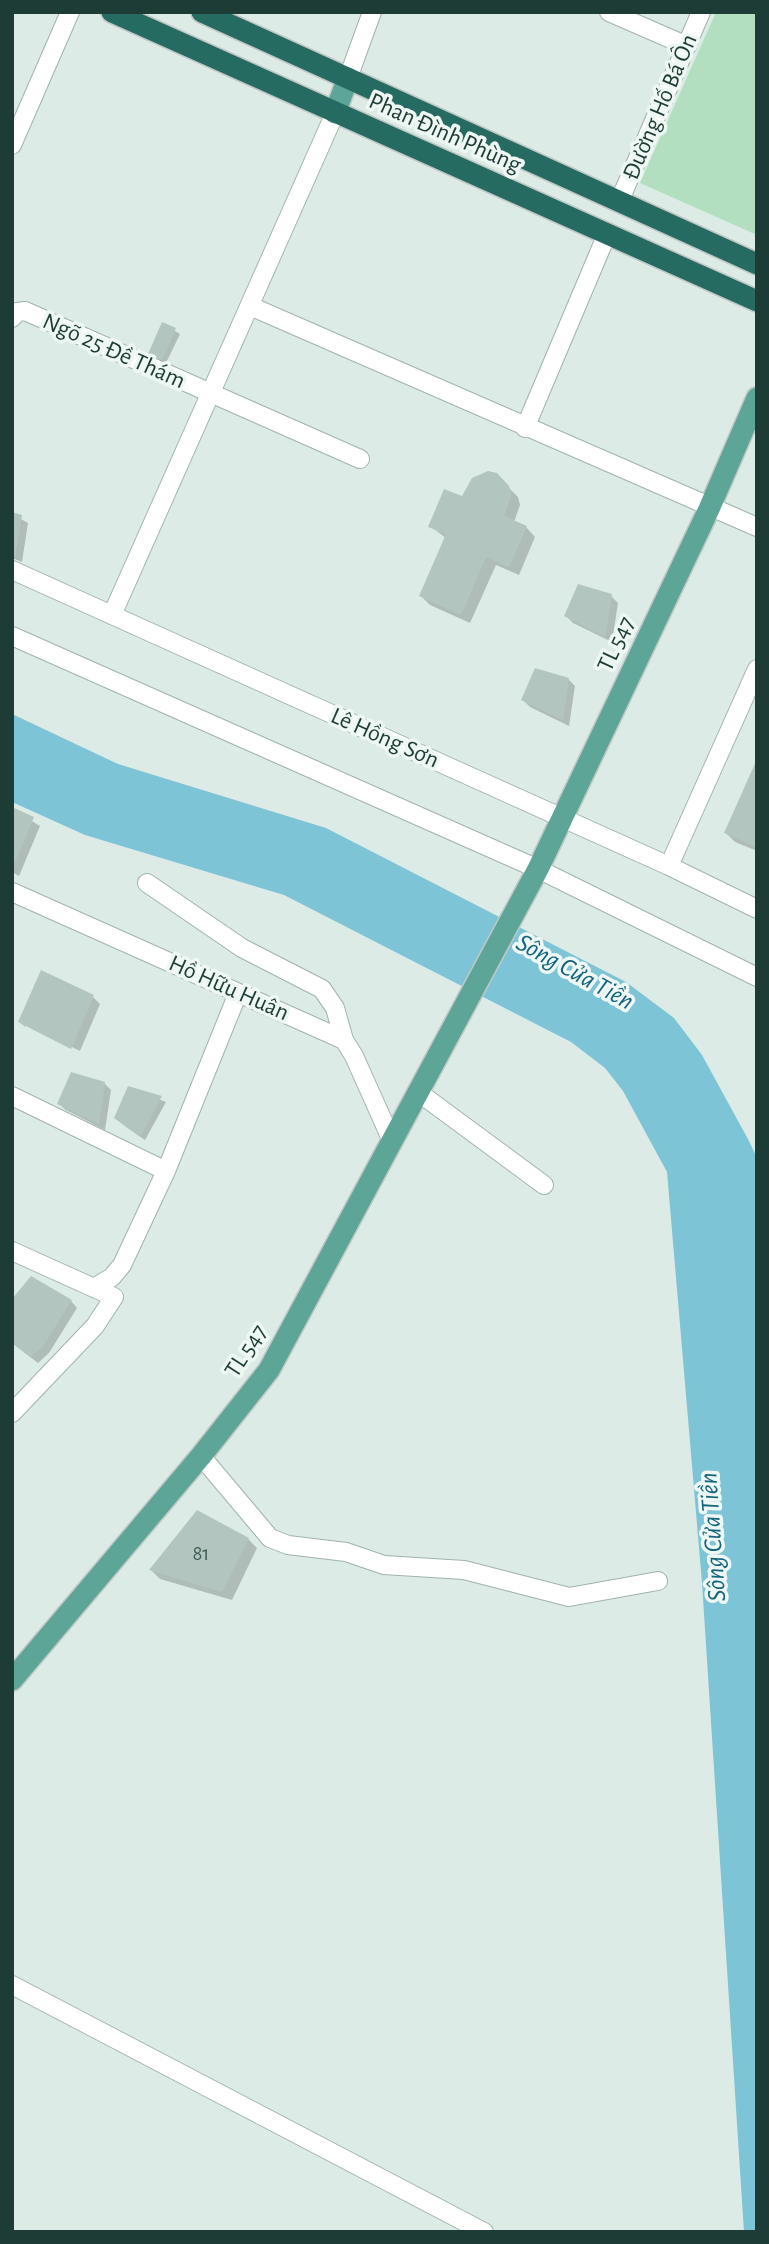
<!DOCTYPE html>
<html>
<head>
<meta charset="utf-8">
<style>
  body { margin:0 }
  #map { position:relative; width:769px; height:2244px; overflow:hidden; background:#ddebe6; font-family:"Alegreya Sans",sans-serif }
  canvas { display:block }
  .frame { position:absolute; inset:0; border:14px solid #1d3c35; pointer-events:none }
</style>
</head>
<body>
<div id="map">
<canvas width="769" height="2244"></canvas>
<div class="frame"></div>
</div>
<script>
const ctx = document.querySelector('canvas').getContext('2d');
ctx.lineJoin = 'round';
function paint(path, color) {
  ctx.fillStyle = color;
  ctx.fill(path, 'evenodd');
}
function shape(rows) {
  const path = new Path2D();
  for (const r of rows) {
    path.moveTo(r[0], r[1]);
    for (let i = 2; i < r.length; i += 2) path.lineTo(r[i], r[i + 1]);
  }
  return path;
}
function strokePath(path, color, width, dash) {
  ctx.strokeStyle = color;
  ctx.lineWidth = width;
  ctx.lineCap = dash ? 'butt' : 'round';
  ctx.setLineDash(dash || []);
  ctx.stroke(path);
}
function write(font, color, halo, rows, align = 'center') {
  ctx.font = font + ' "Alegreya Sans",sans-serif';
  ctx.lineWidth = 7;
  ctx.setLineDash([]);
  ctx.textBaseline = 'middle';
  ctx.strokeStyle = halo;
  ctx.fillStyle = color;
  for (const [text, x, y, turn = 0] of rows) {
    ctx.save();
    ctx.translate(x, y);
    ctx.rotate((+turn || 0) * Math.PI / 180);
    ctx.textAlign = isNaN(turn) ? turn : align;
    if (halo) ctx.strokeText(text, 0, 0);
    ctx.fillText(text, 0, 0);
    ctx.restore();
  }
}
const green = shape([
  [716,12,757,12,757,235,640,183]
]);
const water = shape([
  [12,714,118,764,326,828,626,982,674,1018,702,1055,749,1141,757,1158,757,2232,744,2232,702,1583,667,1172,623,1091,605,1068,571,1042,284,895,85,835,12,802]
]);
const shadow = shape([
  [163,324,180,334,166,363,150,354],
  [496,475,518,497,520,505,514,522,526,527,535,537,519,575,496,565,470,623,430,605,421,596,446,538,430,526],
  [12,514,28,523,22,562,12,558],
  [611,596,618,603,612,642,573,623,566,616],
  [568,679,575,686,569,726,530,707,523,700],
  [757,763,757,851,735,842,726,833],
  [12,809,40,826,19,876,12,872],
  [93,997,100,1004,80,1051,25,1024,25,1027,20,1022],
  [104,1083,111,1090,105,1130,66,1110,59,1104],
  [129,1088,166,1102,145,1140,121,1123],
  [71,1301,77,1308,49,1353,38,1363,12,1343],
  [248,1539,257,1548,232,1600,160,1579,151,1570]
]);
const building = shape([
  [162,322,176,328,162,360,148,354],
  [488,471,497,473,509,486,511,495,504,516,527,526,509,567,486,557,461,615,419,596,446,534,428,527,444,489,462,496,472,478],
  [12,512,22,515,15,557,12,556],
  [578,584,612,594,605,637,564,616],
  [535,668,569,678,563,720,521,700],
  [757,759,757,847,724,833],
  [12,807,34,817,12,869],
  [41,970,94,995,71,1049,18,1022],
  [71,1072,105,1082,99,1124,57,1104],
  [128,1086,162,1096,140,1137,114,1118],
  [31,1276,72,1300,43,1346,30,1357,12,1343,12,1299],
  [197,1510,249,1538,222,1592,149,1570]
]);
const minor = shape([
  [609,12,687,46],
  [348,78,372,12],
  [12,145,70,12],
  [619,202,701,12],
  [250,306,757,527],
  [12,318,17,312,25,311,360,459],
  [525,428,607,234],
  [12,570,669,866,757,909],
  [112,615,335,113],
  [12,636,538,869,757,977],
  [669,866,757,669],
  [147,883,242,948,322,989,335,1008,344,1040],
  [12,892,344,1040,354,1056,392,1141],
  [418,1092,544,1185],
  [12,1096,166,1171],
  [12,1251,114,1297,95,1326,12,1413],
  [94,1288,112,1277,122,1265,166,1171,238,993],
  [201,1456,270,1538,288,1545,346,1552,384,1565,464,1570,569,1597,658,1581],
  [12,1985,484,2232]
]);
const major = shape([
  [335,113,348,78],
  [12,1680,201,1456,269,1370,538,869,709,509,757,398]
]);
const highway = shape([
  [112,12,757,301],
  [202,12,757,264]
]);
const numberNames = [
  ["81",201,1554]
];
const streetNames = [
  ["Đường Hố Bá Ôn",660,107,-67],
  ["Phan Đình Phùng",445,133,24],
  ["Ngõ 25 Đề Thám",114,351,24],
  ["TL 547",616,644,-65],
  ["Lê Hồng Sơn",385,738,24],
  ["Hồ Hữu Huân",229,988,24],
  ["TL 547",246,1351,-57]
];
const waterNames = [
  ["Sông Cửa Tiền",575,972,29],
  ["Sông Cửa Tiền",713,1537,-94]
];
paint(green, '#b3dfc1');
paint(water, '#7ec4d7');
paint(shadow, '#0003');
paint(building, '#b2c6bf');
strokePath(minor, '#a0b3ad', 20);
strokePath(major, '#c0c8c6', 24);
strokePath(highway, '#c0c8c6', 24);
strokePath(minor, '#fff', 18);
strokePath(major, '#5da597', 21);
strokePath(highway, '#266b61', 21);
write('21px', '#425e58', null, numberNames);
write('24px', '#1d3c35', '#eef7f3', streetNames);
write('italic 26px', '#12657d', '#eef7f3', waterNames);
</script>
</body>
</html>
